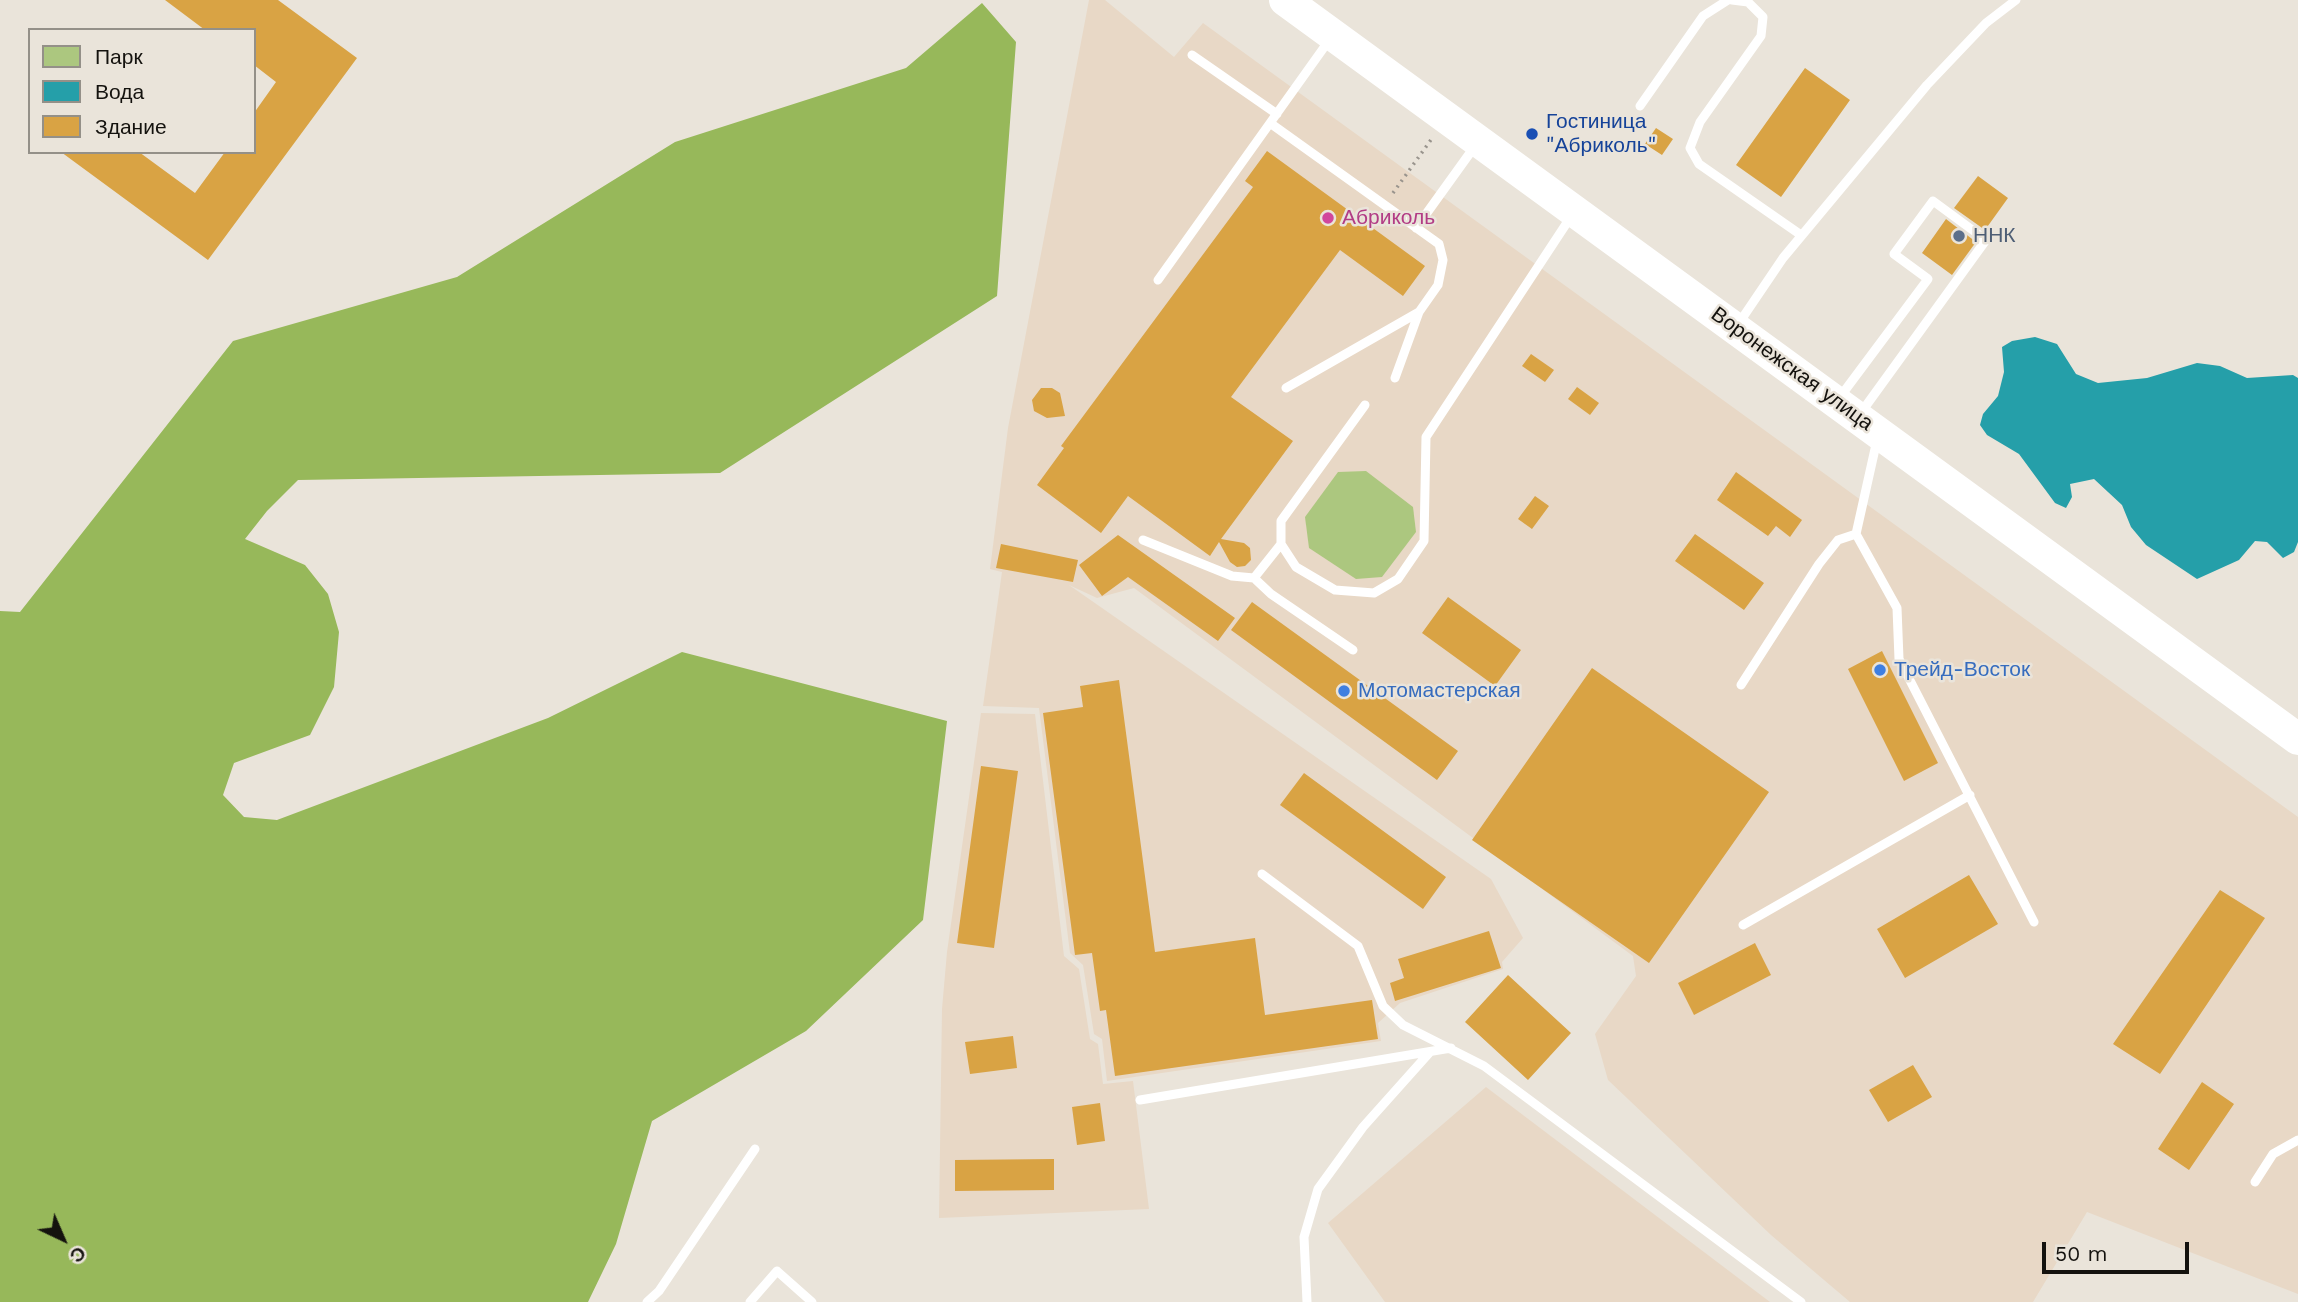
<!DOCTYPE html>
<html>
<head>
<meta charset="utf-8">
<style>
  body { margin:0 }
  #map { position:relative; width:2298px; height:1302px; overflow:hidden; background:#eae4da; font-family:"Work Sans",sans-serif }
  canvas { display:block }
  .legend { position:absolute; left:28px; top:28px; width:228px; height:126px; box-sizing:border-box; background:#eae4da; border:2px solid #949088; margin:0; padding:9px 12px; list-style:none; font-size:21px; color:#14120e }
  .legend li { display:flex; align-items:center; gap:14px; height:35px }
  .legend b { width:35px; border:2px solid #949088 }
  .north { position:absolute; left:28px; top:1204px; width:70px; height:70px; -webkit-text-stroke:5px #eae4da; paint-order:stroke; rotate:136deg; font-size:19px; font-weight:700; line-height:28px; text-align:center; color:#14120e }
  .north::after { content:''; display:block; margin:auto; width:24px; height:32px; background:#14120e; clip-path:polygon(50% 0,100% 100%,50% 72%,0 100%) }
  .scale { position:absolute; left:2042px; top:1242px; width:147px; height:32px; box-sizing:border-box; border:4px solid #14120e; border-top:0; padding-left:9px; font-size:21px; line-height:24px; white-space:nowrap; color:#14120e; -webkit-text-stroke:5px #eae4da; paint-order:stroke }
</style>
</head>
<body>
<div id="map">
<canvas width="2298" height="1302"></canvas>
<ul class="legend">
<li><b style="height:19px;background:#acc77f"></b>Парк</li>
<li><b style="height:19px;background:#259fa9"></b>Вода</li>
<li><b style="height:19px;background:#d9a344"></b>Здание</li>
</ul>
<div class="north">С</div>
<div class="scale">50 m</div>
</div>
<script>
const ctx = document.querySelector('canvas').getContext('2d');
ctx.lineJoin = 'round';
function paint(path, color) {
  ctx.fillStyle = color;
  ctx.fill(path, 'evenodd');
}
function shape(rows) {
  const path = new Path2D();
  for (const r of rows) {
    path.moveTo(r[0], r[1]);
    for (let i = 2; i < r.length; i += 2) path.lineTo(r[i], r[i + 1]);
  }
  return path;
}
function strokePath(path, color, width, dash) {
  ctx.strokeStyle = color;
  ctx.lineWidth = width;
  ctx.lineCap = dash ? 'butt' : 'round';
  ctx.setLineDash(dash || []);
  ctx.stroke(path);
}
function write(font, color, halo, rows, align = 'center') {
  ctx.font = font + ' "Work Sans",sans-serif';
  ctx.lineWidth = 5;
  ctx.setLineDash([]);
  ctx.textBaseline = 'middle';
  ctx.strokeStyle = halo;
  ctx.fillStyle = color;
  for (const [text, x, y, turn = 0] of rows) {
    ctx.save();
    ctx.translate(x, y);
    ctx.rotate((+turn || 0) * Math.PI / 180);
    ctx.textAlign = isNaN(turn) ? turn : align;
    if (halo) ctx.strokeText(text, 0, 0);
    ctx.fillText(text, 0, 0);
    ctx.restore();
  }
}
const industrial = shape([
  [1089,0,1105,0,1174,57,1203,23,2298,817,2298,1294,2087,1212,2033,1302,1850,1302,1771,1235,1608,1080,1595,1034,1636,976,1633,956,1134,588,1097,598,1069,585,1491,879,1523,938,1502,962,1503,969,1400,1003,1378,1023,1381,1041,1107,1081,1102,1039,1094,1034,1083,965,1070,953,1039,708,983,706,1002,572,990,569,1008,428],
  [981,713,1035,714,1064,956,1079,969,1090,1039,1098,1044,1103,1084,1133,1081,1149,1209,939,1218,942,1009,947,952],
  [1486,1087,1770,1302,1385,1302,1328,1223]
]);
const green = shape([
  [1366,471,1413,507,1416,532,1382,577,1356,579,1309,548,1305,517,1338,472]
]);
const forest = shape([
  [982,3,1016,42,997,296,720,473,298,480,267,511,245,539,305,565,328,594,339,632,334,687,310,735,234,763,223,795,244,817,277,820,548,718,682,652,947,721,923,920,806,1031,652,1121,616,1244,588,1302,0,1302,0,611,20,612,233,341,457,277,675,142,906,68]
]);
const water = shape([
  [2035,337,2057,344,2076,374,2098,383,2147,378,2197,363,2220,366,2247,378,2293,375,2298,378,2298,542,2294,552,2283,558,2267,542,2255,541,2239,560,2197,579,2146,545,2131,527,2122,505,2094,479,2070,484,2072,497,2066,508,2055,503,2019,454,1987,435,1980,425,1983,414,1998,396,2004,372,2002,347,2012,341]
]);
const building = shape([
  [165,0,278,0,357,58,208,260,61,152,139,152,195,193,225,152,254,152,254,113,276,82,254,65,254,30,205,30],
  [1805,68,1850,100,1781,197,1736,165],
  [1656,128,1673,139,1662,155,1645,144],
  [1267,151,1425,266,1403,296,1340,250,1231,397,1293,441,1221,539,1244,543,1250,548,1251,560,1245,566,1237,567,1230,562,1219,542,1210,556,1128,496,1101,533,1037,485,1064,448,1061,446,1253,187,1245,181],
  [1978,176,2008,198,1985,230,1954,208],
  [1946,219,1976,242,1952,275,1922,253],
  [1531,354,1554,370,1545,382,1522,366],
  [1577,387,1599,403,1590,415,1568,399],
  [1041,388,1052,388,1060,393,1065,416,1047,418,1034,411,1032,400],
  [1736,472,1802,520,1790,537,1776,526,1768,536,1717,500],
  [1535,496,1549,506,1532,529,1518,519],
  [1695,534,1764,583,1744,610,1675,561],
  [1118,535,1235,618,1218,641,1128,577,1102,596,1079,565],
  [1001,544,1078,560,1073,582,996,568],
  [1448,597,1521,650,1495,686,1422,633],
  [1252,602,1458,751,1437,780,1231,630],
  [1882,651,1938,763,1904,781,1848,669],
  [1592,668,1769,792,1649,963,1472,840],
  [1119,680,1155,952,1255,938,1265,1015,1372,1000,1378,1039,1115,1076,1106,1010,1100,1011,1092,953,1075,955,1043,713,1083,707,1080,686],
  [981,766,1018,771,994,948,957,943],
  [1304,773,1446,877,1423,909,1280,805],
  [1969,875,1998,924,1905,978,1877,929],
  [2220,890,2265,918,2160,1074,2113,1044],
  [1489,931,1501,968,1395,1001,1390,983,1404,978,1398,959],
  [1755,943,1771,975,1694,1015,1678,983],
  [1508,975,1571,1033,1528,1080,1465,1022],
  [1013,1036,1017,1068,970,1074,965,1042],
  [1913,1065,1932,1097,1888,1122,1869,1090],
  [2202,1082,2234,1104,2189,1170,2158,1149],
  [1100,1103,1105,1141,1077,1145,1072,1107],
  [1054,1159,1054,1190,955,1191,955,1160]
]);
const path = shape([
  [1393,193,1433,137]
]);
const lane = shape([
  [1732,0,1748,2,1763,17,1761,36,1700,122,1690,148,1699,164,1801,235],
  [1192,55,1277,114],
  [1640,106,1703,16,1728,0],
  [1270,123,1439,244,1443,260,1438,285,1419,312,1286,388],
  [1416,228,1475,146],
  [1158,280,1330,39],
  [1739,323,1783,258,1927,85,1986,23,2016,0],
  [1395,378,1419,312],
  [1840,397,1928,279,1894,254,1933,201,1986,240,1860,414],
  [1877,440,1856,534,1897,608,1899,659,2034,922],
  [1143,540,1232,576,1254,578,1281,544,1281,521,1365,405],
  [1281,544,1296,567,1335,590,1374,593,1398,579,1424,541,1426,437,1572,215],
  [1254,578,1271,594,1353,650],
  [1741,685,1819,564,1838,540,1856,534],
  [1262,874,1358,946,1383,1006,1403,1025,1484,1066,1801,1302],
  [1743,925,1970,795],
  [1140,1100,1451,1048],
  [2255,1182,2273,1154,2298,1140],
  [647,1302,659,1291,755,1149],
  [750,1302,777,1271,812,1302],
  [1307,1302,1304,1237,1318,1189,1363,1127,1430,1052]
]);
const highway = shape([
  [1285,0,2298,739]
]);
const markers = [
  [1532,134,7,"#1a4fb4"],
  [1328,218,7,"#d1479c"],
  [1959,236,7,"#5c6f8a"],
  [1880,670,7,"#3f7fe0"],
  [1344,691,7,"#3f7fe0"]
];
const transitNames = [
  ["Гостиница",1546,122],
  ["\"Абриколь\"",1546,146]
];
const hotelNames = [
  ["Абриколь",1342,218]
];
const serviceNames = [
  ["ННК",1973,236]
];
const streetNames = [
  ["Воронежская улица",1792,369,36]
];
const shopNames = [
  ["Трейд-Восток",1894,670],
  ["Мотомастерская",1358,691]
];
paint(industrial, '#e8d8c6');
paint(green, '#acc77f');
paint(forest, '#97b85a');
paint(water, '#259fa9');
paint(building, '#d9a344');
strokePath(path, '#99948d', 3.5, [2, 5]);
strokePath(lane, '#fff', 9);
strokePath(highway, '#fff', 32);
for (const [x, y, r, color] of markers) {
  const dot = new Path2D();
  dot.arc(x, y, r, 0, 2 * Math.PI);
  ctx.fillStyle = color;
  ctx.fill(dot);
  strokePath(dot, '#eae4da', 2.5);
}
write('21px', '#164399', '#eae4da', transitNames, 'left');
write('21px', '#b23c85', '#eae4da', hotelNames, 'left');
write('21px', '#4e5e75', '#eae4da', serviceNames, 'left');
write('21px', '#14120e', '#eae4da', streetNames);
write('21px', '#366cbe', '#eae4da', shopNames, 'left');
</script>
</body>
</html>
